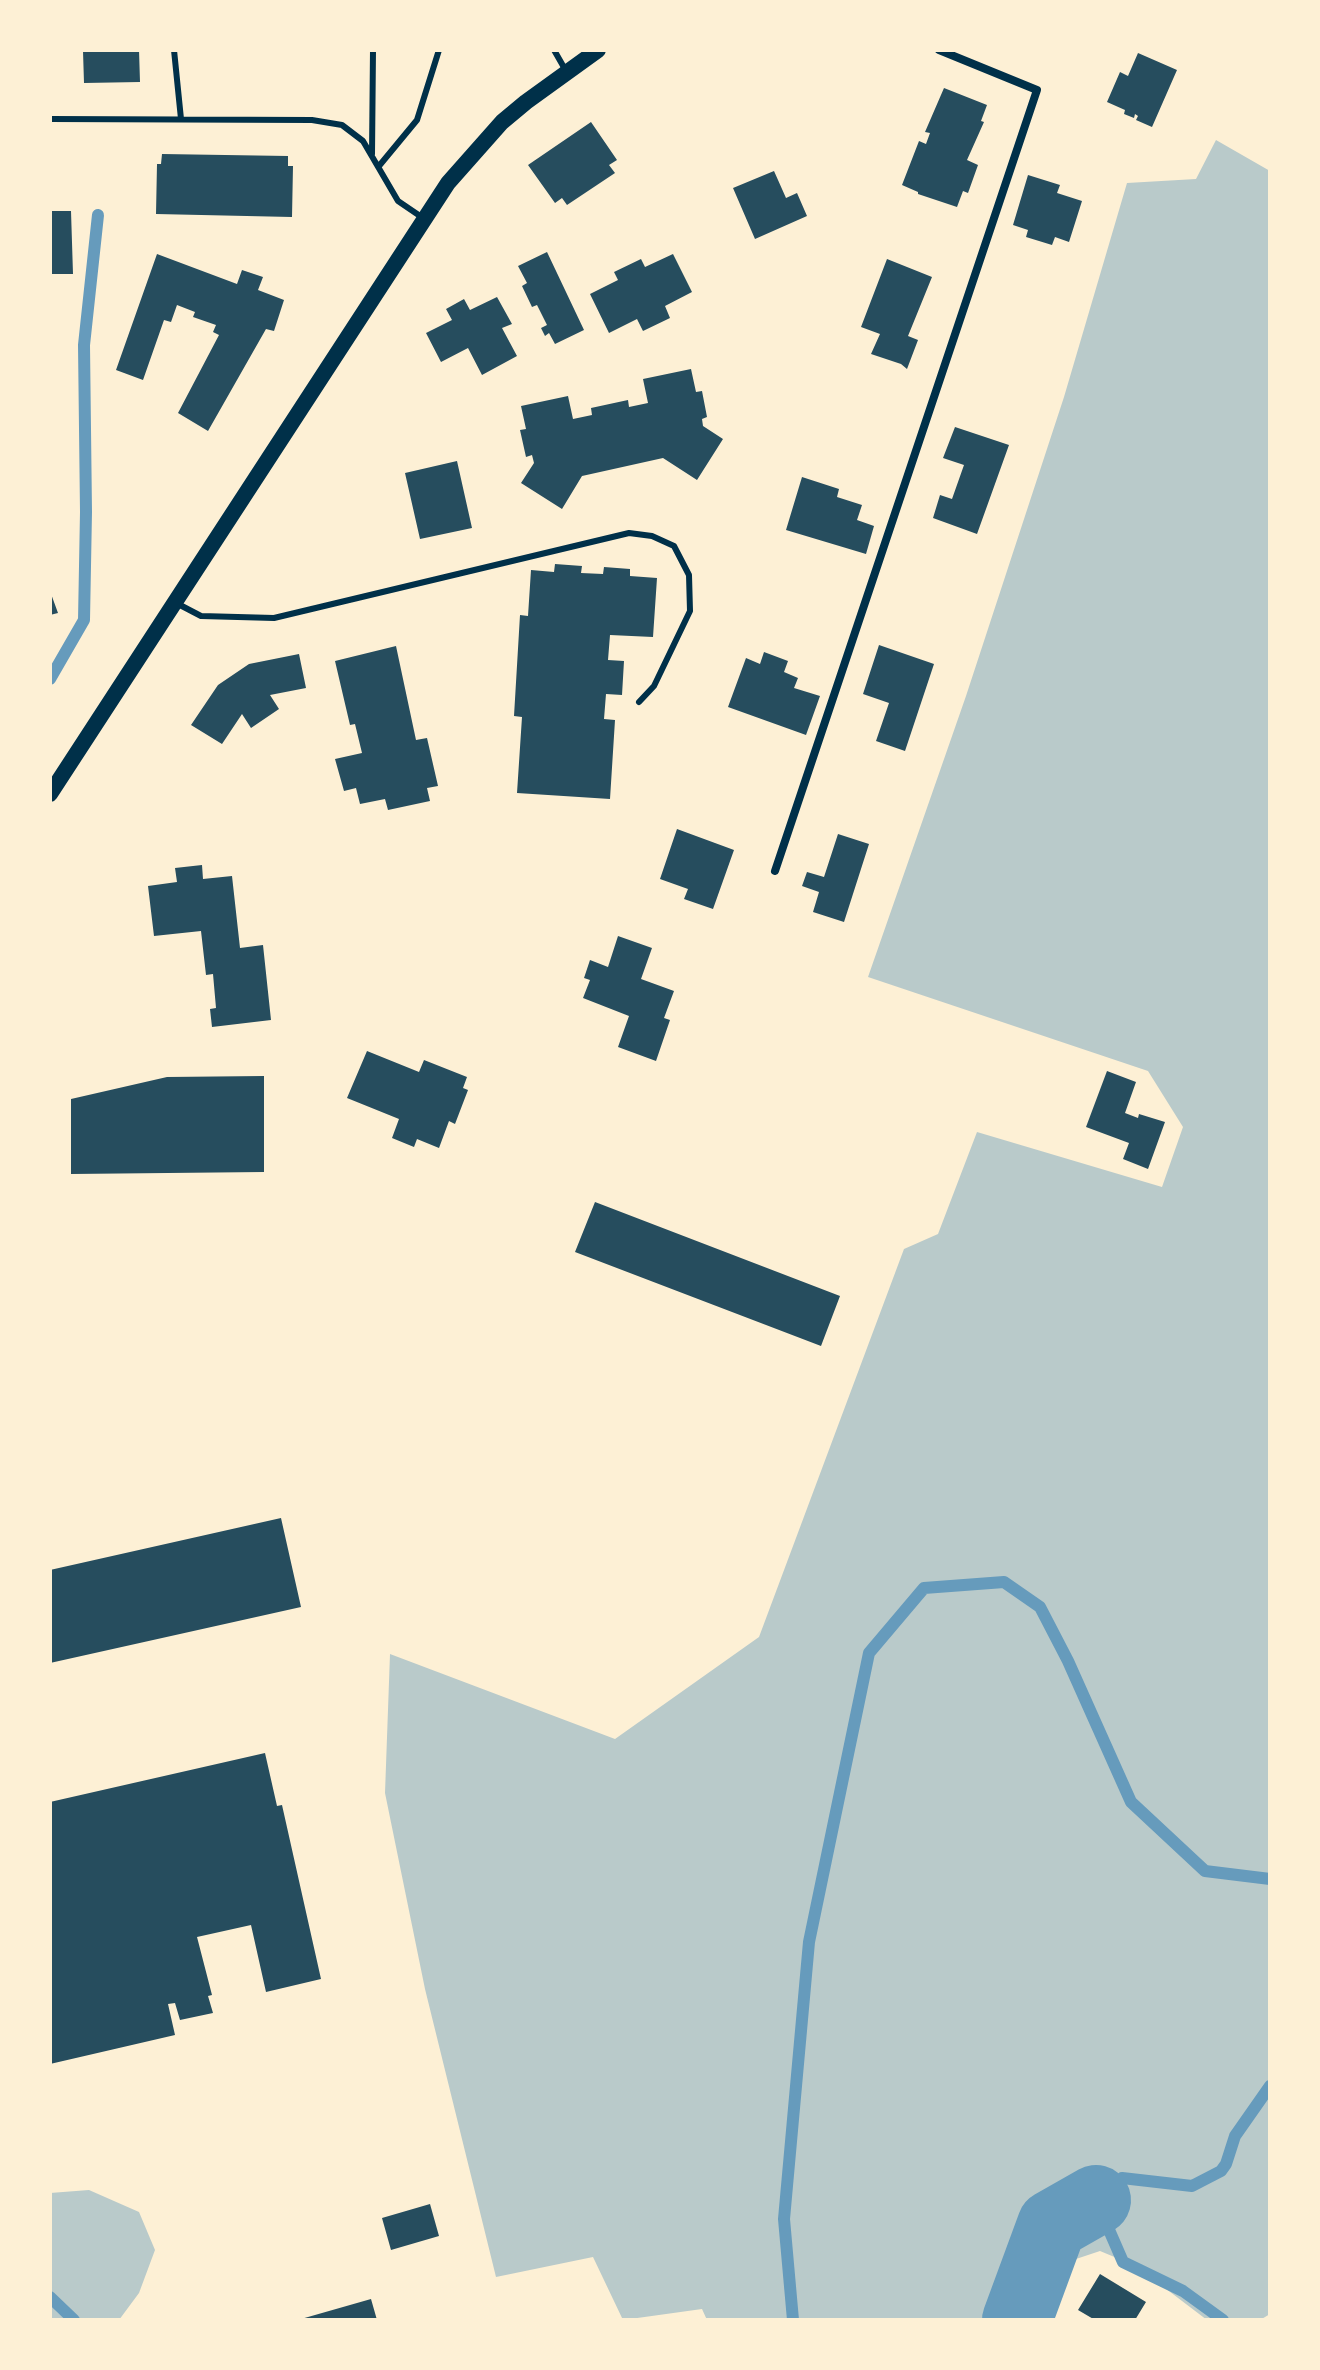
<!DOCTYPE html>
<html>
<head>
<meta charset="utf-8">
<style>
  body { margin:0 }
  #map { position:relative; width:1320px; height:2370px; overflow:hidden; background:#fdf0d5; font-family:Ubuntu,sans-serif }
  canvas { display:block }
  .frame { position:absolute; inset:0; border:52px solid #fdf0d5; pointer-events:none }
</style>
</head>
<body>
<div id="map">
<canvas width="1320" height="2370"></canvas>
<div class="frame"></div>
</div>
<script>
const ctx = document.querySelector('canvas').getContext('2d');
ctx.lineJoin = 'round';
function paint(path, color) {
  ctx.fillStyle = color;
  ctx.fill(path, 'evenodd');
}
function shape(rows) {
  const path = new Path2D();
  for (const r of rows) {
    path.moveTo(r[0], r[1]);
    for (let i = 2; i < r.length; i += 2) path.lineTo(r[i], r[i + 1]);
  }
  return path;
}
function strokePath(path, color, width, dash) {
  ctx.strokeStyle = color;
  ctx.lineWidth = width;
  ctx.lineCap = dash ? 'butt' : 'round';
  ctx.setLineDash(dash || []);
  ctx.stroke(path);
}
const green = shape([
  [1216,140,1270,171,1270,2314,1260,2320,1207,2320,1136,2266,1100,2251,1061,2264,1041,2320,707,2320,702,2309,623,2320,593,2257,496,2277,425,1989,385,1793,390,1654,615,1739,759,1637,904,1249,938,1234,977,1132,1162,1187,1183,1127,1148,1071,868,977,966,696,1064,397,1127,183,1196,179],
  [89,2190,139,2212,155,2250,139,2293,119,2320,50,2320,50,2193]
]);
const stream = shape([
  [50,679,84,620,86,512,84,345,98,215],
  [50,2297,74,2320],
  [793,2320,784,2219,809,1942,869,1653,924,1588,1004,1582,1040,1607,1068,1661,1131,1802,1205,1871,1270,1879],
  [1223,2320,1183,2291,1123,2262,1096,2200,1122,2178,1192,2186,1221,2171,1226,2164,1235,2136,1270,2086]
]);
const river = shape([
  [1017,2320,1052,2225,1096,2200]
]);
const building = shape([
  [139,50,140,82,84,83,83,51],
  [1138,53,1177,70,1152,127,1136,120,1138,116,1135,114,1134,118,1124,114,1125,110,1107,102,1120,72,1128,76],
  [944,88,987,105,981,121,984,122,967,160,978,165,968,193,963,191,957,207,918,194,918,192,902,185,919,141,926,144,930,133,925,132],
  [591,122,617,160,609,165,615,173,567,205,562,198,555,203,528,165],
  [162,154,288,156,288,166,293,166,292,217,156,214,157,164,161,164],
  [774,171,786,198,797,193,807,216,755,239,733,188],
  [1028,175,1060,185,1057,193,1082,201,1069,242,1055,237,1052,245,1026,237,1028,230,1013,225],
  [50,211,71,211,73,274,50,274],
  [547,252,584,330,555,344,549,333,545,336,541,328,547,325,537,305,532,307,522,286,527,283,518,266],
  [157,254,237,284,242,270,263,277,258,290,284,300,274,331,266,329,208,431,178,413,219,335,213,332,216,325,193,317,195,312,177,305,171,322,164,320,143,380,116,370],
  [673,254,692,292,665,306,670,318,643,331,637,319,609,333,590,294,618,280,614,272,641,259,645,267],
  [887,259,932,277,908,336,918,340,907,369,901,364,871,354,880,334,861,327],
  [497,297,512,324,502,328,517,356,482,375,468,348,441,362,426,333,452,320,446,309,464,299,470,310],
  [691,369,696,392,702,391,707,417,702,419,703,426,723,439,697,480,663,458,582,476,562,509,521,483,534,463,532,455,526,457,520,430,526,429,521,406,568,396,573,419,592,415,591,408,628,400,629,407,648,403,643,379],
  [955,427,1009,445,977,534,933,518,940,495,952,499,964,465,943,458],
  [457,461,472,528,420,539,405,473],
  [802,477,839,489,837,497,862,505,857,520,874,526,866,554,786,530],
  [555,564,582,566,581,573,603,574,604,567,630,569,630,576,657,578,653,637,610,635,608,660,624,661,622,695,606,694,604,719,615,720,610,799,517,793,522,717,514,716,520,615,528,616,531,570,554,572],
  [50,591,58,613,50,615],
  [879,645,934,664,905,751,876,741,889,703,863,694],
  [396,646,416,740,427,738,438,786,427,788,430,801,388,810,385,799,360,804,356,788,344,791,335,759,362,753,355,724,350,725,335,661],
  [764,652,788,661,784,672,798,678,794,688,820,696,806,735,728,707,746,658,760,664],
  [299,654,306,688,270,695,279,709,251,728,242,714,222,744,191,725,218,685,249,664],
  [677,829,734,850,713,909,684,899,688,889,660,879],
  [838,834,869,844,844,922,813,912,819,892,802,886,807,872,824,877],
  [202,865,203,879,232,876,240,948,263,945,271,1020,212,1027,210,1009,216,1008,213,974,206,975,201,931,154,936,148,886,177,882,175,868],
  [618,936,652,948,641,979,674,991,664,1018,670,1020,656,1061,618,1047,629,1016,583,998,590,980,584,978,590,960,608,967],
  [367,1051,419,1072,424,1060,467,1077,463,1088,468,1090,455,1124,449,1121,439,1148,417,1139,414,1147,392,1138,399,1119,347,1098],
  [1107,1071,1136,1082,1125,1113,1138,1118,1139,1114,1165,1122,1148,1169,1123,1159,1129,1143,1086,1127],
  [264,1076,264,1172,71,1174,71,1099,167,1077],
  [595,1202,840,1296,821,1346,575,1252],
  [281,1518,301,1607,50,1663,50,1570],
  [265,1753,277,1806,282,1805,321,1979,266,1992,251,1925,197,1937,212,1995,208,1996,213,2013,180,2020,175,2003,168,2004,175,2035,50,2064,50,1802],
  [430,2204,439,2236,391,2250,382,2218],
  [1100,2274,1146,2302,1135,2320,1095,2320,1078,2310],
  [371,2299,377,2320,301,2320,301,2319]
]);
const service = shape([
  [174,50,181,119],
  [554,50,566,71],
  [50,119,312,120,342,125,363,141,398,201,423,218],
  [372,154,373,50],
  [379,166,417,120,439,50],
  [178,604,201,616,274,618,629,533,652,536,674,546,689,575,690,611,654,686,639,702]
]);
const minor = shape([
  [775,871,1037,90,939,50]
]);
const secondary = shape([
  [50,794,448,183,502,122,526,102,598,50]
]);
paint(green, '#b9caca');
strokePath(stream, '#669bbc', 12);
strokePath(river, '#669bbc', 70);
paint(building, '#264d5e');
strokePath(service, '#003049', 6);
strokePath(minor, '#003049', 8);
strokePath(secondary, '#003049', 16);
</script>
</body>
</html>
